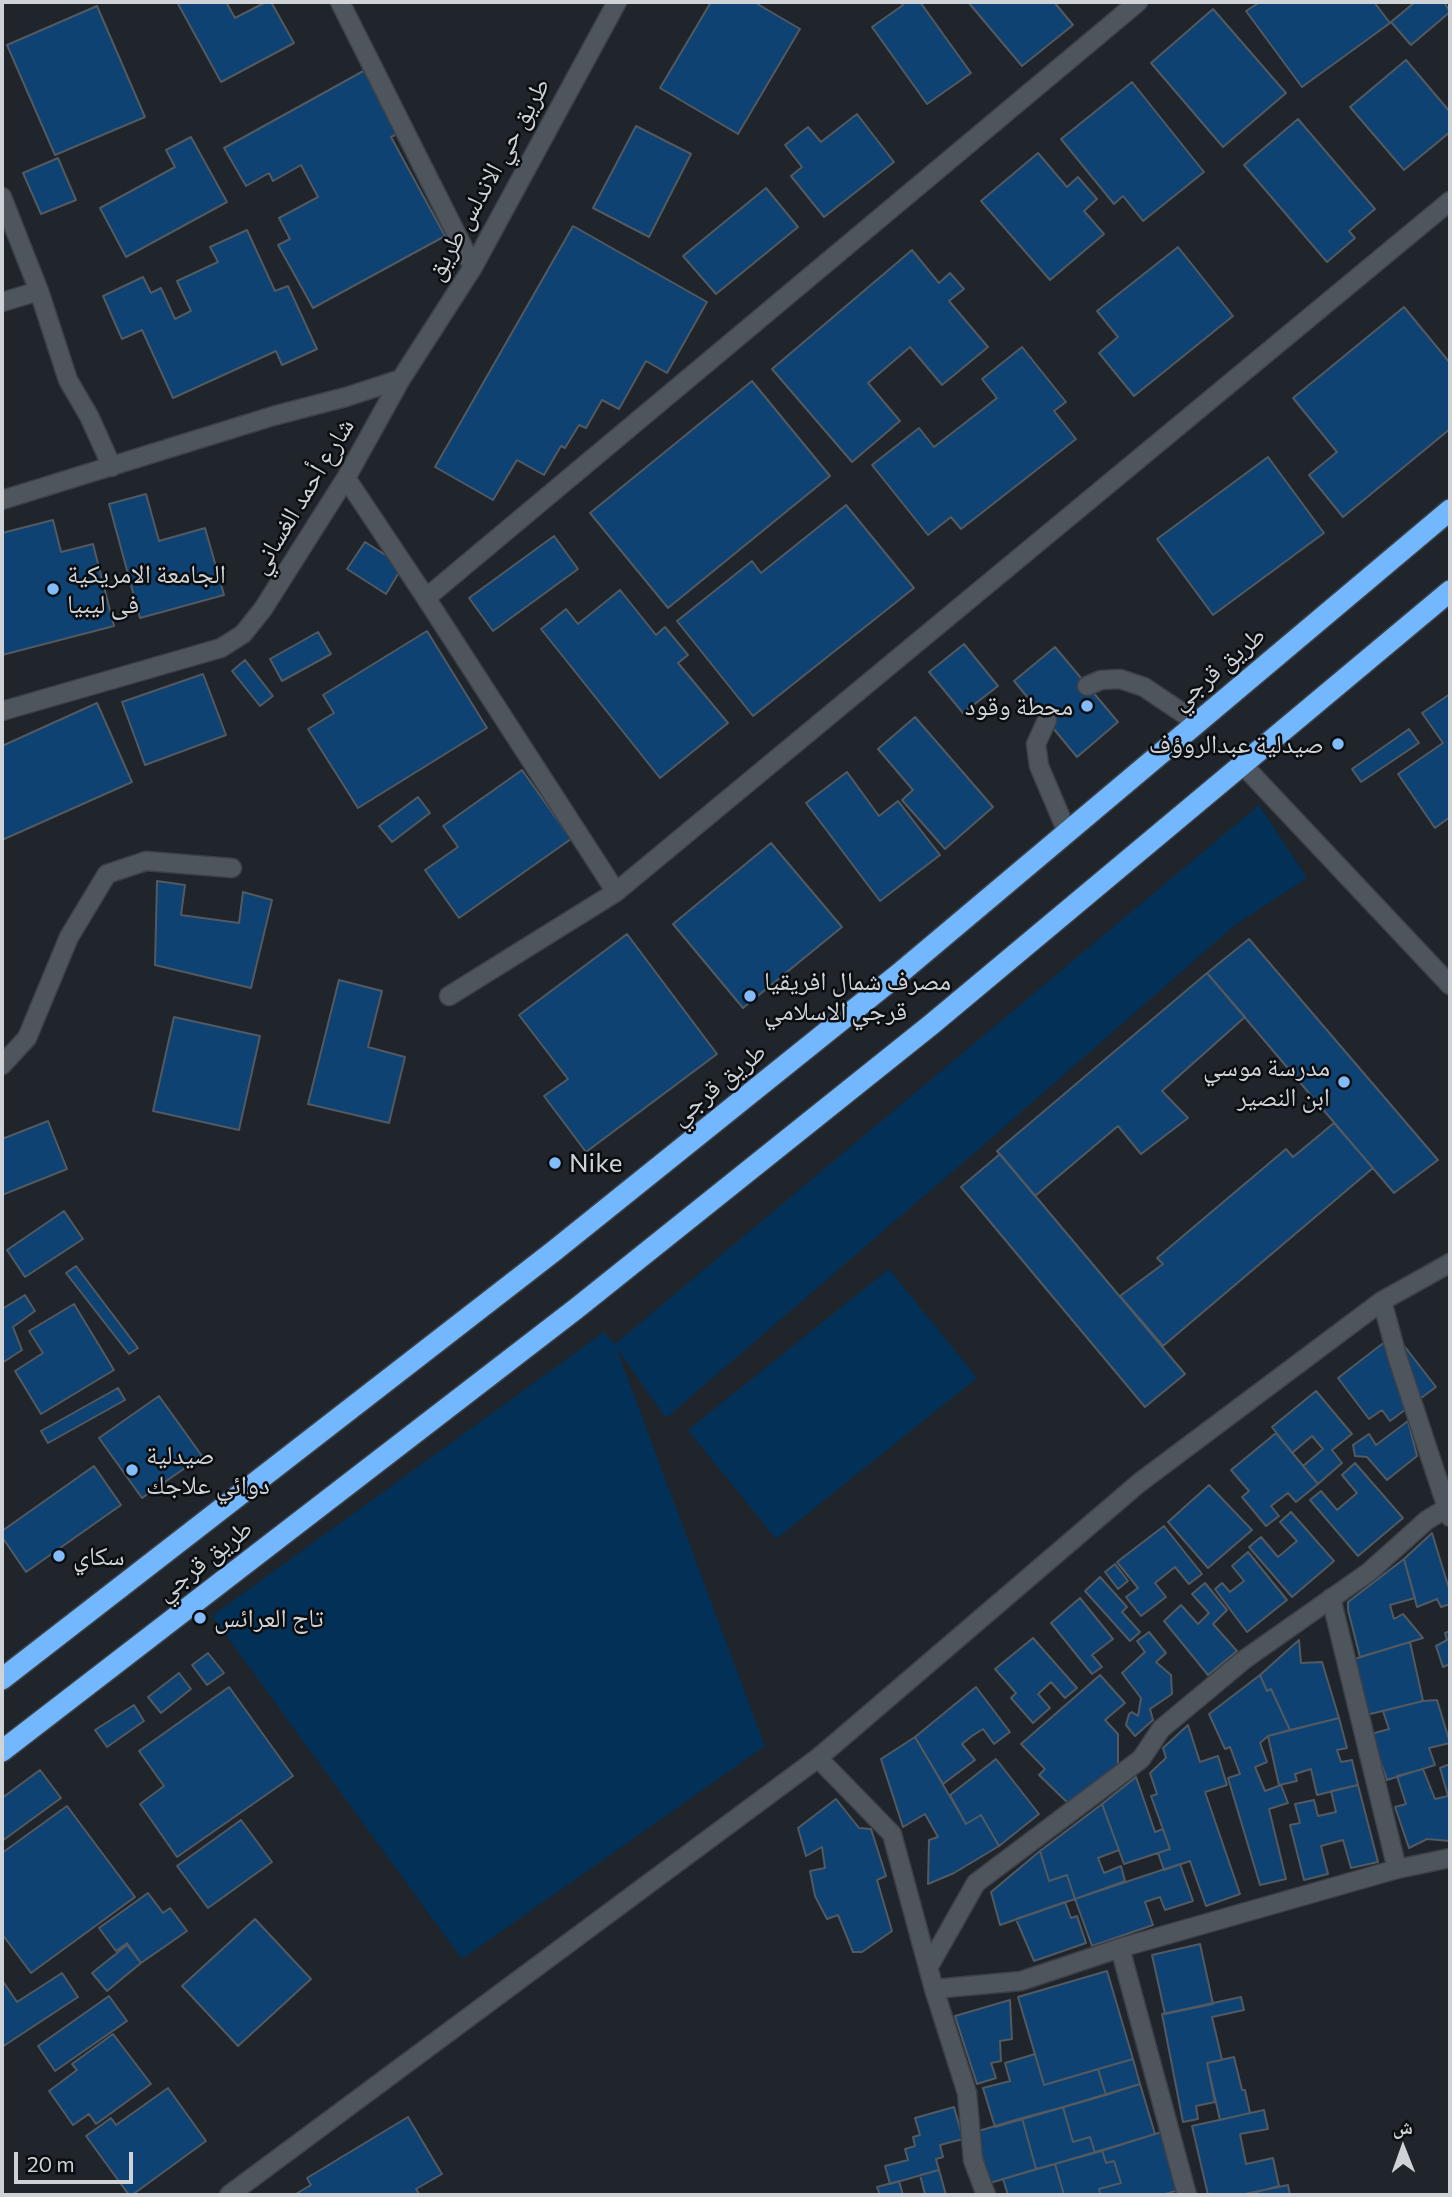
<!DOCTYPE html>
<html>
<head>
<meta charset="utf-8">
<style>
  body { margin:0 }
  #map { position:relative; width:1452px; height:2197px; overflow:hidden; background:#1f252b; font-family:Commissioner,"Noto Naskh Arabic",sans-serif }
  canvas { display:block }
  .frame { position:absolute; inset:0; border:4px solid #cfd3d7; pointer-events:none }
  .north { position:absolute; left:1368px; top:2113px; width:70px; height:70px; -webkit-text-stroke:5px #0b0e11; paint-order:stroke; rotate:359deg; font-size:19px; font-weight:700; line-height:28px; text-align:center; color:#cfd3d7 }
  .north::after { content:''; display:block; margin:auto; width:24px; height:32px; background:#cfd3d7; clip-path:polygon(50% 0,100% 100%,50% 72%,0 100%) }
  .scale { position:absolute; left:14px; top:2152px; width:119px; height:32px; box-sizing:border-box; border:4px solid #cfd3d7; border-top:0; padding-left:9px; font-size:21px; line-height:24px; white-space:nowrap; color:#cfd3d7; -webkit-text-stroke:5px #0b0e11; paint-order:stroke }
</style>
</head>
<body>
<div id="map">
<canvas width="1452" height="2197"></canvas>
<div class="frame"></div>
<div class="north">ش</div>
<div class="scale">20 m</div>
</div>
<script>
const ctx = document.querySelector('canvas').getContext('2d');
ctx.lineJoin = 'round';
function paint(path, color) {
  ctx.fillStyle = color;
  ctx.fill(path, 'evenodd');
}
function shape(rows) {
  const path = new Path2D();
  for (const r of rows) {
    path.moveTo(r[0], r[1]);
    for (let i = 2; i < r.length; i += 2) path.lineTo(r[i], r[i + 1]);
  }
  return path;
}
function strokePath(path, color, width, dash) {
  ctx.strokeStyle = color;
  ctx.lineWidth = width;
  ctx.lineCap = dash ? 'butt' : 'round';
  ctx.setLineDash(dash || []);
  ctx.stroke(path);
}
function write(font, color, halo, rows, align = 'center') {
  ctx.font = font + ' Commissioner,"Noto Naskh Arabic",sans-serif';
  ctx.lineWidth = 5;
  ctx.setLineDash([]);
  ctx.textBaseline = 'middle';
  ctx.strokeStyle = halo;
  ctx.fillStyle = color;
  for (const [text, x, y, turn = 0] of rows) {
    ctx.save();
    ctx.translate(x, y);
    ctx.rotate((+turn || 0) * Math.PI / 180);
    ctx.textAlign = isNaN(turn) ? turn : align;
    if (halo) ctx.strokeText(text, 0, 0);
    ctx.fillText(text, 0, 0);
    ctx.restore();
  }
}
const green = shape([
  [1259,805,1307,878,1235,925,988,1141,666,1418,616,1347,765,1746,462,1959,212,1616,604,1332,615,1344],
  [889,1269,977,1378,776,1539,688,1430]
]);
const building = shape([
  [177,2,226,2,235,18,266,2,271,2,294,43,221,82,177,2],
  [711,2,754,2,800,29,738,134,660,88,711,2],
  [901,2,920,2,971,73,927,104,872,27,903,5,901,2],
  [968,2,1054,2,1073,25,1022,66,968,2],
  [1260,2,1374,2,1390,23,1302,87,1246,11,1260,2],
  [1415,2,1444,2,1450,12,1411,45,1391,22,1415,2],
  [97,6,145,117,55,155,7,45,97,6],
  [1213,9,1286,93,1223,147,1151,63,1213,9],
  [1406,60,1450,112,1450,132,1404,170,1350,107,1406,60],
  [367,69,401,132,391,137,445,236,313,308,278,245,290,239,279,218,318,197,301,165,273,181,269,173,246,186,224,148,367,69],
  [1132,82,1204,172,1143,221,1123,196,1114,204,1061,139,1132,82],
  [857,114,894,162,824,217,791,176,802,167,785,145,808,127,821,142,857,114],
  [1298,119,1375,209,1349,231,1355,238,1327,262,1244,165,1298,119],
  [636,126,691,154,649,237,593,208,636,126],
  [191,137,227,202,126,257,100,208,175,167,166,150,191,137],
  [1038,153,1067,187,1078,177,1097,199,1084,211,1104,234,1050,280,981,201,1038,153],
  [58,158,76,200,41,214,23,173,58,158],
  [766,188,798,227,716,294,683,256,766,188],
  [573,226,707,302,667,373,646,361,619,409,602,400,586,428,579,425,565,448,561,446,544,475,517,460,493,500,435,467,573,226],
  [247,230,275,291,288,286,317,349,282,365,276,351,173,398,142,330,122,339,103,296,143,277,151,293,161,288,175,319,191,311,177,281,218,262,210,247,247,230],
  [1178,247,1233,316,1134,396,1099,353,1118,337,1097,311,1178,247],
  [912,250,939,283,950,273,964,289,949,301,988,347,942,385,910,347,868,383,900,421,852,462,772,369,912,250],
  [1404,307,1450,363,1450,429,1343,517,1309,475,1337,452,1293,398,1404,307],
  [1022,347,1066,402,1054,411,1076,439,961,529,951,517,928,535,872,465,919,428,934,447,997,398,982,379,1022,347],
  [752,381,830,476,668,608,590,513,752,381],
  [1268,457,1324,533,1213,615,1157,539,1268,457],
  [146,494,159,541,205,528,224,595,140,618,109,504,146,494],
  [846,505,914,588,753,716,677,621,752,561,761,573,846,505],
  [53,520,61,552,93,544,114,626,2,655,2,533,53,520],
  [554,536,578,569,493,631,469,598,554,536],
  [365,542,403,566,386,594,347,569,365,542],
  [620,590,656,635,665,627,688,655,678,663,728,723,660,778,541,629,566,609,578,624,620,590],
  [427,631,487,728,358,808,308,729,334,713,323,695,427,631],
  [318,632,331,654,282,681,270,659,318,632],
  [964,644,998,686,963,713,929,672,964,644],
  [1055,647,1118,722,1077,757,1014,681,1055,647],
  [245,660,273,696,260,706,232,671,245,660],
  [203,674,226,735,145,765,122,702,203,674],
  [1450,694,1450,817,1435,828,1398,774,1443,743,1422,713,1450,694],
  [97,703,132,782,2,840,2,746,97,703],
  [915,717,993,807,945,849,902,800,913,790,878,749,915,717],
  [1409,729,1419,743,1361,782,1352,769,1409,729],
  [522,770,571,839,459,918,425,870,458,847,443,826,522,770],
  [847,772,879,816,898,801,940,855,880,901,806,803,847,772],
  [418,797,430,813,392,842,379,826,418,797],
  [771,843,842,927,743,1008,673,924,771,843],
  [157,881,185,885,181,915,239,923,243,892,272,900,251,988,155,965,157,881],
  [627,934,717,1054,586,1152,544,1096,568,1079,519,1015,627,934],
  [1249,939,1438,1160,1394,1193,1207,973,1249,939],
  [1207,973,1245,1017,1162,1091,1188,1118,1141,1154,1118,1126,1035,1196,997,1151,1207,973],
  [339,980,382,991,368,1047,405,1057,389,1123,308,1104,339,980],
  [174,1017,260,1036,239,1130,153,1111,174,1017],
  [48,1121,67,1169,2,1195,2,1139,48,1121],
  [1334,1123,1373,1168,1163,1346,1120,1296,1163,1264,1157,1258,1286,1149,1293,1157,1334,1123],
  [1000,1154,1185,1374,1145,1407,961,1187,1000,1154],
  [64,1211,83,1239,25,1277,7,1250,64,1211],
  [76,1266,138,1348,129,1354,66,1273,76,1266],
  [25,1295,35,1311,13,1327,22,1350,2,1363,2,1309,25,1295],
  [74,1304,114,1370,41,1414,15,1371,43,1353,29,1331,74,1304],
  [1395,1334,1436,1387,1390,1421,1382,1410,1369,1419,1338,1378,1395,1334],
  [118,1388,125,1400,48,1443,41,1431,118,1388],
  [1316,1391,1352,1434,1332,1450,1342,1463,1318,1484,1303,1466,1323,1449,1312,1436,1292,1453,1272,1427,1316,1391],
  [159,1396,202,1456,142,1498,99,1438,159,1396],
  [1408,1421,1417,1456,1387,1480,1367,1457,1355,1456,1353,1445,1369,1434,1376,1445,1408,1421],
  [1276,1433,1318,1484,1296,1502,1288,1493,1271,1506,1279,1516,1266,1526,1242,1497,1249,1491,1231,1470,1276,1433],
  [1355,1463,1403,1518,1358,1556,1310,1500,1321,1491,1337,1510,1357,1493,1342,1475,1355,1463],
  [94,1466,121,1505,26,1572,2,1537,2,1531,94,1466],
  [1209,1485,1252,1530,1208,1568,1168,1522,1209,1485],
  [1291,1512,1334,1561,1292,1597,1249,1547,1261,1537,1278,1557,1297,1541,1280,1522,1291,1512],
  [1164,1526,1202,1574,1189,1584,1175,1567,1155,1583,1166,1597,1141,1616,1126,1597,1138,1588,1117,1562,1164,1526],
  [1432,1533,1450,1592,1450,1604,1441,1607,1437,1599,1417,1607,1404,1559,1432,1533],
  [1248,1552,1287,1600,1247,1632,1215,1589,1222,1583,1230,1592,1244,1581,1232,1566,1248,1552],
  [1404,1559,1415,1598,1390,1605,1394,1619,1403,1614,1423,1638,1360,1657,1348,1610,1348,1602,1404,1559],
  [1115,1564,1128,1581,1118,1589,1105,1572,1115,1564],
  [1100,1577,1127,1607,1122,1612,1140,1632,1130,1641,1085,1591,1100,1577],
  [1205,1583,1227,1610,1213,1624,1237,1651,1208,1675,1164,1621,1181,1605,1198,1624,1209,1613,1192,1594,1205,1583],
  [1080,1598,1113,1639,1092,1655,1102,1667,1092,1674,1051,1623,1080,1598],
  [1450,1631,1450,1664,1443,1667,1436,1646,1447,1640,1445,1633,1450,1631],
  [1149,1632,1166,1653,1156,1662,1171,1675,1172,1694,1150,1709,1153,1720,1135,1736,1126,1725,1129,1714,1132,1712,1138,1716,1141,1698,1122,1673,1145,1652,1137,1641,1149,1632],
  [1033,1638,1077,1688,1065,1698,1051,1682,1038,1694,1050,1708,1033,1723,1011,1698,1016,1693,995,1669,1033,1638],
  [1299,1640,1301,1663,1322,1662,1339,1718,1290,1730,1271,1689,1267,1691,1260,1675,1299,1640],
  [1410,1642,1423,1701,1366,1715,1348,1661,1410,1642],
  [208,1653,224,1673,207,1685,192,1665,208,1653],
  [179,1673,191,1689,161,1713,148,1697,179,1673],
  [1100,1675,1125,1703,1105,1720,1118,1734,1118,1766,1070,1805,1039,1775,1045,1769,1021,1744,1100,1675],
  [1260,1675,1267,1691,1271,1689,1290,1730,1268,1736,1260,1743,1267,1762,1255,1767,1265,1791,1281,1785,1288,1803,1269,1809,1286,1879,1260,1885,1228,1778,1240,1774,1230,1747,1225,1749,1209,1714,1260,1675],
  [229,1687,293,1776,177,1857,140,1804,164,1786,139,1751,229,1687],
  [976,1687,1010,1732,994,1744,983,1729,972,1736,962,1744,975,1760,943,1784,915,1737,976,1687],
  [1437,1700,1450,1743,1429,1748,1435,1765,1387,1780,1371,1734,1389,1729,1383,1711,1423,1701,1437,1700],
  [134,1705,144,1721,107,1747,95,1730,134,1705],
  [1339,1718,1347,1748,1337,1750,1341,1762,1352,1760,1358,1785,1317,1795,1311,1769,1295,1774,1297,1781,1279,1785,1268,1736,1339,1718],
  [1188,1725,1200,1762,1218,1756,1227,1785,1205,1792,1240,1894,1206,1906,1190,1861,1164,1870,1158,1853,1170,1849,1151,1796,1157,1794,1150,1773,1166,1758,1163,1748,1188,1725],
  [915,1737,966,1824,981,1815,999,1846,954,1873,928,1884,929,1840,938,1837,925,1814,903,1827,881,1759,915,1737],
  [996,1759,1039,1814,999,1846,981,1815,966,1824,950,1795,996,1759],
  [1450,1764,1450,1841,1427,1839,1409,1848,1395,1807,1406,1804,1397,1776,1423,1769,1435,1799,1448,1796,1440,1768,1450,1764],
  [40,1770,61,1798,2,1841,2,1798,40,1770],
  [1136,1777,1155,1832,1163,1829,1170,1849,1124,1864,1102,1804,1136,1777],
  [1358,1785,1378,1862,1351,1868,1343,1840,1321,1846,1328,1874,1304,1880,1290,1825,1300,1823,1295,1804,1314,1800,1318,1816,1336,1812,1331,1791,1358,1785],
  [836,1799,859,1828,871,1829,886,1876,877,1880,892,1931,862,1952,853,1952,838,1915,827,1919,815,1896,810,1871,825,1868,822,1847,806,1856,798,1828,836,1799],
  [1102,1804,1119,1850,1098,1858,1104,1873,1121,1866,1125,1881,1075,1899,1067,1875,1049,1881,1040,1851,1102,1804],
  [67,1806,135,1897,31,1973,2,1934,2,1853,67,1806],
  [241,1820,272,1862,208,1908,177,1866,241,1820],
  [1040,1851,1049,1881,1067,1875,1075,1899,1000,1925,991,1892,1040,1851],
  [1180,1864,1193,1901,1165,1910,1160,1897,1145,1902,1153,1925,1092,1946,1075,1899,1180,1864],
  [148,1893,163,1913,170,1908,187,1931,141,1963,127,1943,116,1951,99,1928,148,1893],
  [1065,1902,1071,1918,1077,1916,1086,1943,1034,1961,1016,1919,1065,1902],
  [255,1919,311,1979,238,2046,182,1986,255,1919],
  [1200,1944,1213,2004,1165,2014,1152,1955,1200,1944],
  [127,1945,141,1963,107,1991,92,1973,127,1945],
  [1107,1971,1133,2059,1044,2085,1018,1997,1107,1971],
  [62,1973,78,1997,2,2047,2,1980,17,2002,62,1973],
  [109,1996,127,2021,55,2071,38,2046,109,1996],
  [1241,1997,1244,2010,1212,2017,1222,2060,1207,2063,1215,2102,1196,2106,1198,2119,1183,2122,1162,2014,1241,1997],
  [1010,2000,1012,2039,1000,2041,1001,2061,991,2063,996,2078,977,2084,955,2016,1010,2000],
  [113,2034,151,2084,96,2124,89,2114,73,2125,49,2091,77,2070,72,2064,113,2034],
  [1035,2054,1044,2085,1098,2069,1106,2095,995,2127,983,2088,1010,2081,1005,2063,1035,2054],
  [1234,2057,1242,2090,1245,2090,1250,2113,1220,2120,1207,2063,1234,2057],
  [1133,2059,1140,2084,1106,2095,1098,2069,1133,2059],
  [1140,2084,1155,2134,1095,2153,1090,2137,1073,2142,1063,2107,1140,2084],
  [168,2088,206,2141,132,2195,129,2195,86,2136,111,2118,116,2125,168,2088],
  [954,2107,963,2139,940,2145,943,2157,936,2159,939,2170,890,2184,885,2166,908,2160,905,2149,915,2146,913,2137,920,2135,915,2118,954,2107],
  [1063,2107,1073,2142,1090,2137,1095,2153,1036,2169,1022,2118,1063,2107],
  [1264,2110,1268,2129,1240,2134,1246,2164,1273,2158,1279,2186,1245,2195,1208,2195,1192,2126,1264,2110],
  [408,2117,442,2174,416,2189,420,2195,294,2195,311,2185,307,2178,408,2117],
  [1022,2118,1036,2169,990,2183,975,2132,1022,2118],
  [1162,2132,1179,2190,1162,2195,1100,2195,1099,2189,1121,2183,1114,2161,1106,2163,1102,2150,1162,2132],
  [1102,2150,1106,2163,1114,2161,1121,2183,1099,2189,1100,2195,1064,2195,1055,2164,1102,2150],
  [1055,2164,1064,2195,1008,2195,1003,2179,1055,2164],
  [939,2170,946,2195,921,2195,925,2194,920,2175,939,2170],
  [899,2181,903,2195,880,2195,877,2187,899,2181],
  [1288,2185,1290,2195,1245,2195,1245,2194,1288,2185]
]);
const lane = shape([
  [1087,686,1101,680,1120,679,1144,687,1196,722],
  [1047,720,1036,744,1039,766,1067,832],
  [2,1065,27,1038,69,937,107,874,146,861,232,868]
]);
const street = shape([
  [340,2,473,267],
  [2,197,39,291,68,380,89,416,112,467],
  [2,302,39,291],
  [346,478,426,598],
  [2,500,273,416,346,397,401,379],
  [2,711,221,648,243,634,263,609,346,478,401,379,473,267,617,2],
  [1242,764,1450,985],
  [616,892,426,598,1138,2],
  [449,996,616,892,1450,201],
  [1382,1301,1397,1356,1450,1517],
  [1331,1598,1397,1869],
  [818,1758,892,1834,934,1989,967,2093,973,2160,986,2195],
  [1120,1948,1187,2195],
  [929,1966,976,1883,1141,1759,1161,1729,1245,1659,1369,1572,1427,1520,1447,1508],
  [934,1989,1021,1981,1120,1948,1397,1869,1450,1858],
  [229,2195,818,1758,1139,1483,1382,1301,1450,1263]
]);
const highway = shape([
  [2,1679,554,1251,900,973,1450,510],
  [2,1751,577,1308,932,1024,1450,591]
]);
const markers = [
  [53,589,7,"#82bcfa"],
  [1087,706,7,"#82bcfa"],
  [1338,744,7,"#82bcfa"],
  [750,996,7,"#82bcfa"],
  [1344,1082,7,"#82bcfa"],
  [555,1163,7,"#82bcfa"],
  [132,1470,7,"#82bcfa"],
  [59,1556,7,"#82bcfa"],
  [200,1618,7,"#82bcfa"]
];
const streetNames = [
  ["طريق حي الاندلس طريق",488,179,-61],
  ["شارع أحمد الغساني",302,496,-59],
  ["طريق قرجي",1218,668,-40],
  ["طريق قرجي",718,1084,-39],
  ["طريق قرجي",204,1560,-38]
];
const poiNames = [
  ["الجامعة الامريكية",67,574],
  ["فى ليبيا",67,604],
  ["محطة وقود",1073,706,"right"],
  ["صيدلية عبدالروؤف",1324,744,"right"],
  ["مصرف شمال افريقيا",764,981],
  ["قرجي الاسلامي",764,1011],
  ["مدرسة موسي",1330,1067,"right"],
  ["ابن النصير",1330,1097,"right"],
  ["Nike",569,1163],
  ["صيدلية",146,1455],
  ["دوائي علاجك",146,1485],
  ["سكاي",73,1556],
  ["تاج العرائس",214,1618]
];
paint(green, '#033057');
paint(building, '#0d4272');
strokePath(building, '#525960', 2);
strokePath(lane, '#3c4147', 21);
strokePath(street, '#3c4147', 21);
strokePath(highway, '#3c4147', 24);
strokePath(lane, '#4f555c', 18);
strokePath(street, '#4f555c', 18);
strokePath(highway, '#73b7fe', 21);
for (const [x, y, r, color] of markers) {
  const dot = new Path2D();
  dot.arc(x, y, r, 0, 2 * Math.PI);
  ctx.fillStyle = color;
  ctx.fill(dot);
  strokePath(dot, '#0b0e11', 2.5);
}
write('26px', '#cfd3d7', '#0b0e11', streetNames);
write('26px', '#cfd3d7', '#0b0e11', poiNames, 'left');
</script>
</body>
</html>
